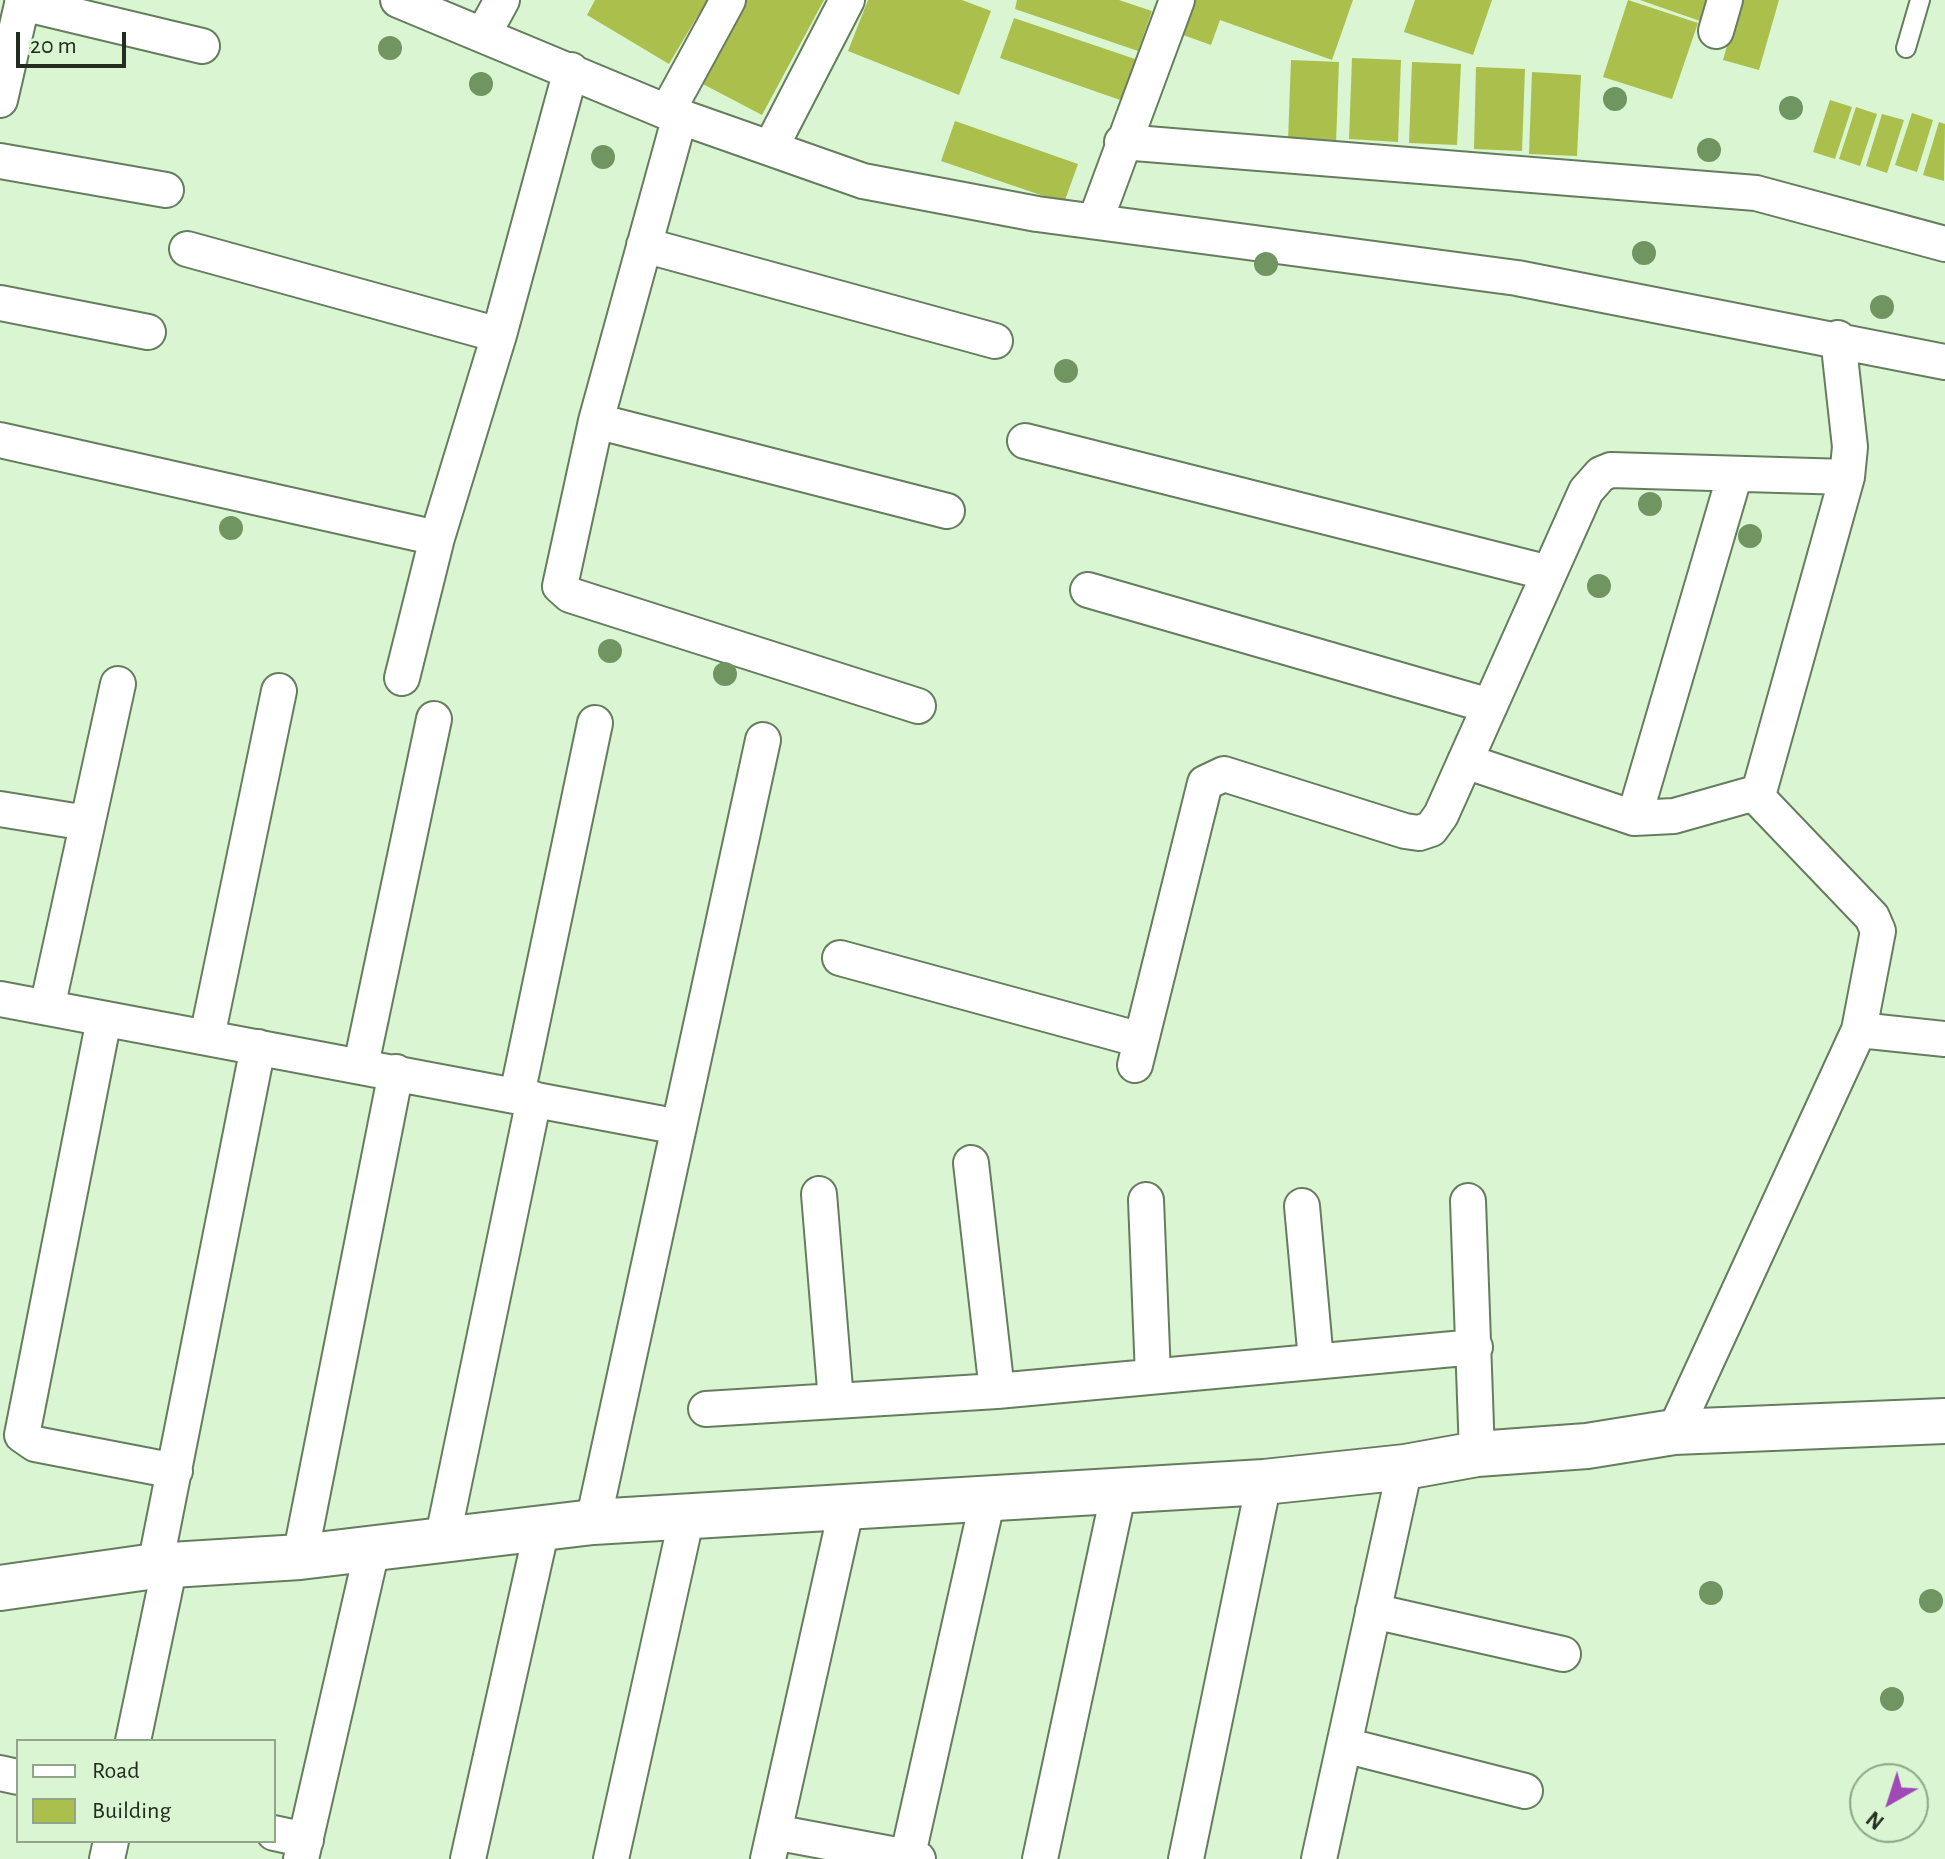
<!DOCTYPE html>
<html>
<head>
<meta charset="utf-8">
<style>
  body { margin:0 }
  #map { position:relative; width:1945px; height:1859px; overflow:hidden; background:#d9f5d1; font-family:"Alegreya Sans",sans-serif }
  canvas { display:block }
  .legend { position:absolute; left:16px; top:1739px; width:260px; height:104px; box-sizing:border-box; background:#d9f5d1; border:2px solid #90a58a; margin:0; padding:10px 14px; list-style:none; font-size:24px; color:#222c1f }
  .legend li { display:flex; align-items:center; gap:16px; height:40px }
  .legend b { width:40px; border:2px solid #90a58a }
  .north { position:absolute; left:1849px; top:1763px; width:80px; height:80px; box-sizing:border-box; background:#d9f5d1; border:2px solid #90a58a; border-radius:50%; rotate:219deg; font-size:22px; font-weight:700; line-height:32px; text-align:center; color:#222c1f }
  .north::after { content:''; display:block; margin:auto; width:28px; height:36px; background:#9f4ab7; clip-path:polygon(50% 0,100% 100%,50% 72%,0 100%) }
  .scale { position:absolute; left:16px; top:32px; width:110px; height:36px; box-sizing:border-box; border:4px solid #222c1f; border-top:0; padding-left:10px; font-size:24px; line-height:28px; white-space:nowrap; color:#222c1f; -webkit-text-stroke:6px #d9f5d1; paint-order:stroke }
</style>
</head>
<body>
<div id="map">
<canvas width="1945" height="1859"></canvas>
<ul class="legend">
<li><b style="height:10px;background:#fff"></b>Road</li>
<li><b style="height:22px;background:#abbf4d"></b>Building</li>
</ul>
<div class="north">N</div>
<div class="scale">20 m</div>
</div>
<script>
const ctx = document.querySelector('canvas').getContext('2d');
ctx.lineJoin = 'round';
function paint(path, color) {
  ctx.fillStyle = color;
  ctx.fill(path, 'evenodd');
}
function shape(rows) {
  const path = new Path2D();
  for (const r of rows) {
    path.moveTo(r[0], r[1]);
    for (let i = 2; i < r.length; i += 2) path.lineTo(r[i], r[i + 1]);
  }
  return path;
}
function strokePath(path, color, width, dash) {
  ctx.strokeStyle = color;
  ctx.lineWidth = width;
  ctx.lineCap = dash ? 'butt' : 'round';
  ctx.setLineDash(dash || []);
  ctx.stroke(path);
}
const building = shape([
  [595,0,707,0,669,64,587,15],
  [743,0,824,0,762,115,699,82],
  [868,0,962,0,991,11,959,95,848,51],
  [1017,0,1119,0,1152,11,1138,51,1015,9],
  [1196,0,1353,0,1332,60,1220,20,1211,45,1183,35],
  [1415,0,1492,0,1473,55,1404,32],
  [1628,0,1698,23,1672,99,1603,77],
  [1640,0,1707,0,1700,21],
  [1740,0,1779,0,1759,70,1723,60],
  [1014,18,1138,60,1123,101,1000,58],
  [1352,58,1401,60,1398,142,1349,139],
  [1291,60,1339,62,1336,144,1288,141],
  [1412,62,1461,64,1457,145,1409,143],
  [1476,67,1525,69,1522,151,1474,149],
  [1532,72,1581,75,1577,156,1529,154],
  [1830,100,1852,107,1835,159,1813,152],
  [1856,107,1877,114,1860,166,1839,159],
  [1912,113,1933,120,1917,172,1895,165],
  [1882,114,1904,120,1887,173,1866,166],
  [955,121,1078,164,1064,203,941,161],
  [1939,122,1945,124,1944,181,1923,175]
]);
const lane = shape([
  [1906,48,1920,0]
]);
const street = shape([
  [398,0,667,112,863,181,1037,214,1517,278,1945,362],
  [22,3,202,46],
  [1716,31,1725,0],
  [484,33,502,0],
  [0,100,23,0],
  [667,112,728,0],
  [680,116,596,421,560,586,570,595,918,706],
  [1122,142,1756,193,1945,244],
  [771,147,847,0],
  [0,161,166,190],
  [1096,219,1177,0],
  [644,245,995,341],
  [187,249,499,335],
  [0,303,148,332],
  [596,421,947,511],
  [0,440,437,538],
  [1025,441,1549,573],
  [1088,590,1490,706],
  [402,678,437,538,499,335,571,70],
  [1465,761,1634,818,1674,816,1759,792],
  [0,809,87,823],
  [1634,818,1735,474],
  [840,958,1141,1040],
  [0,999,679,1127],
  [47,1008,118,684],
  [104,1019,22,1435,35,1444,175,1471],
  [1859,1030,1945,1039],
  [207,1037,279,691],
  [361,1065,434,719],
  [1135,1065,1205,783,1224,774,1405,831,1419,833,1431,829,1441,815,1586,491,1601,474,1611,470,1847,477],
  [517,1095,595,723],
  [971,1163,997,1391],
  [819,1194,836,1401],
  [1146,1200,1153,1376],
  [1468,1201,1477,1454],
  [1302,1206,1316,1361],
  [706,1409,997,1391,1475,1347],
  [1674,1432,1859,1030,1878,931,1872,917,1761,801,1759,792,1847,477,1850,447,1838,338],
  [593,1522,763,740],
  [442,1541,534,1099],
  [300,1557,396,1072],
  [155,1566,258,1047],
  [1373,1611,1563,1654],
  [133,1741,170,1565],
  [1344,1745,1525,1791],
  [0,1773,18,1777],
  [774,1832,918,1859],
  [274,1833,306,1840],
  [107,1859,111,1841],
  [301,1859,372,1550],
  [468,1859,542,1528],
  [611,1859,687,1516],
  [768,1859,847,1506],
  [907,1859,988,1498],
  [1040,1859,1119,1490],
  [1186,1859,1264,1482],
  [1319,1859,1405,1467]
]);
const secondary = shape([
  [0,1588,155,1566,300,1557,593,1522,1264,1482,1405,1467,1477,1454,1587,1446,1674,1432,1945,1421]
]);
const trees = [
  [390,48],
  [481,84],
  [1615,99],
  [1791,108],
  [1709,150],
  [603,157],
  [1644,253],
  [1266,264],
  [1882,307],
  [1066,371],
  [1650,504],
  [231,528],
  [1750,536],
  [1599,586],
  [610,651],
  [725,674],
  [1711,1593],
  [1931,1601],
  [1892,1699]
];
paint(building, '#abbf4d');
strokePath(lane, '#657d5e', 22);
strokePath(street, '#657d5e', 38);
strokePath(secondary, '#657d5e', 48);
strokePath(lane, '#fff', 18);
strokePath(street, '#fff', 34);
strokePath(secondary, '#fff', 44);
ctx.fillStyle = '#709561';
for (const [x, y] of trees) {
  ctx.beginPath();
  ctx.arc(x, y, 12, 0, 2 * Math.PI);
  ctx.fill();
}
</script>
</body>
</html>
